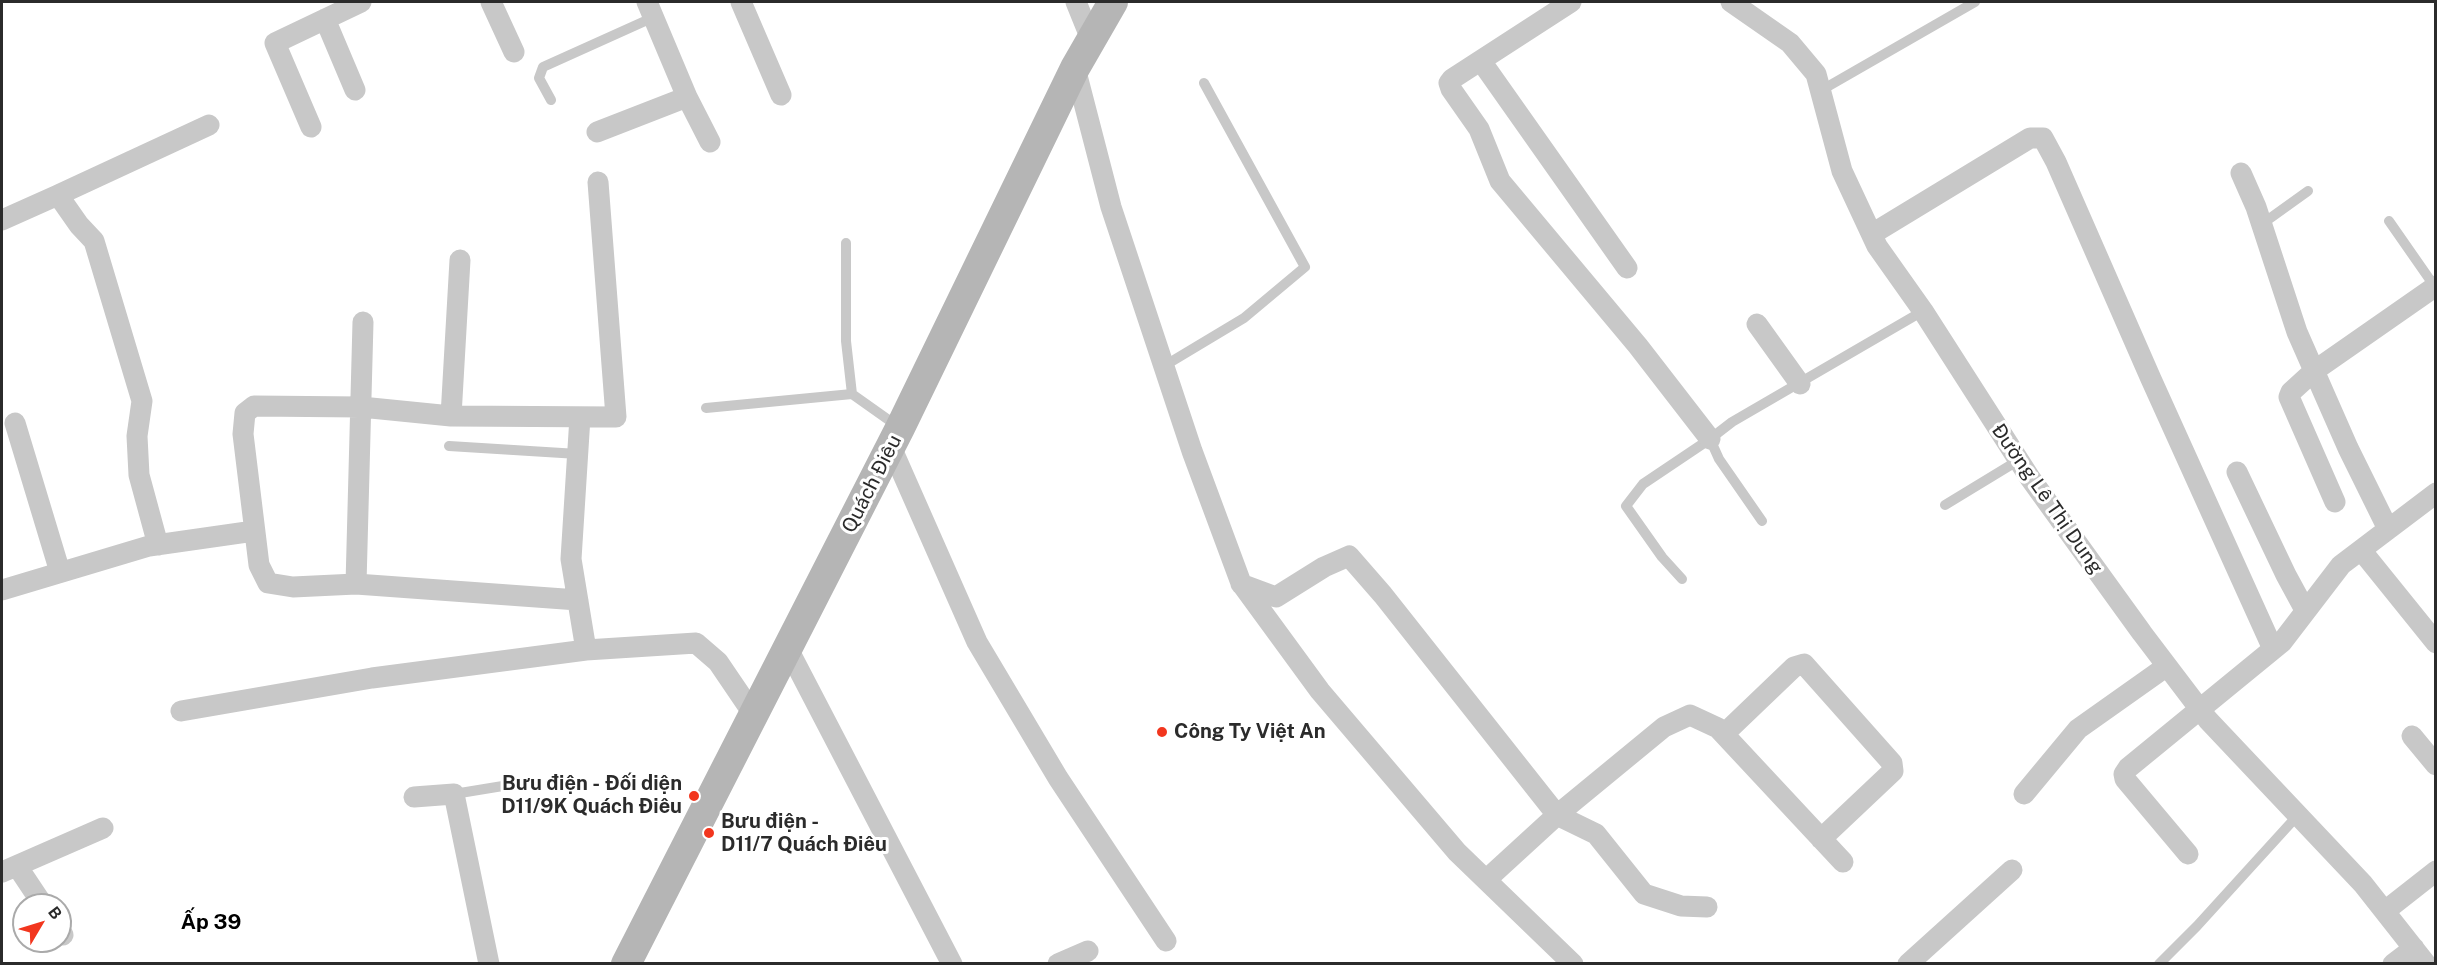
<!DOCTYPE html>
<html>
<head>
<meta charset="utf-8">
<style>
  body { margin:0 }
  #map { position:relative; width:2437px; height:965px; overflow:hidden; background:#fff; font-family:"Public Sans",sans-serif }
  canvas { display:block }
  .frame { position:absolute; inset:0; border:3px solid #2b2b2b; pointer-events:none }
  .north { position:absolute; left:12px; top:893px; width:60px; height:60px; box-sizing:border-box; background:#fff; border:2px solid #aaa; border-radius:50%; rotate:52deg; font-size:16px; font-weight:700; line-height:24px; text-align:center; color:#2b2b2b }
  .north::after { content:''; display:block; margin:auto; width:21px; height:27px; background:#f2361e; clip-path:polygon(50% 0,100% 100%,50% 72%,0 100%) }
</style>
</head>
<body>
<div id="map">
<canvas width="2437" height="965"></canvas>
<div class="frame"></div>
<div class="north">B</div>
</div>
<script>
const ctx = document.querySelector('canvas').getContext('2d');
ctx.lineJoin = 'round';
function shape(rows) {
  const path = new Path2D();
  for (const r of rows) {
    path.moveTo(r[0], r[1]);
    for (let i = 2; i < r.length; i += 2) path.lineTo(r[i], r[i + 1]);
  }
  return path;
}
function strokePath(path, color, width, dash) {
  ctx.strokeStyle = color;
  ctx.lineWidth = width;
  ctx.lineCap = dash ? 'butt' : 'round';
  ctx.setLineDash(dash || []);
  ctx.stroke(path);
}
function write(font, color, halo, rows, align = 'center') {
  ctx.font = font + ' "Public Sans",sans-serif';
  ctx.lineWidth = 6;
  ctx.setLineDash([]);
  ctx.textBaseline = 'middle';
  ctx.strokeStyle = halo;
  ctx.fillStyle = color;
  for (const [text, x, y, turn = 0] of rows) {
    ctx.save();
    ctx.translate(x, y);
    ctx.rotate((+turn || 0) * Math.PI / 180);
    ctx.textAlign = isNaN(turn) ? turn : align;
    if (halo) ctx.strokeText(text, 0, 0);
    ctx.fillText(text, 0, 0);
    ctx.restore();
  }
}
const service = shape([
  [1820,91,1975,2],
  [551,100,539,78,543,67,654,17],
  [2389,221,2435,287],
  [2262,224,2308,191],
  [846,243,846,341,852,394,900,428],
  [1164,366,1244,318,1305,267,1204,83],
  [706,408,852,394],
  [1710,439,1719,459,1762,521],
  [449,446,578,454],
  [1945,505,2019,460],
  [1682,579,1662,557,1626,506,1643,484,1710,439,1732,422,1923,311],
  [454,794,521,783],
  [2159,964,2197,926,2298,815]
]);
const minor = shape([
  [491,2,514,52],
  [647,2,687,97,710,142],
  [741,2,781,95],
  [1076,2,1091,39],
  [1571,2,1452,79,1449,83,1451,89,1479,129,1500,181,1638,346,1710,439],
  [1731,2,1790,43,1816,74,1842,171,1877,246,1923,311,2030,478,2142,633,2208,720,2363,884,2426,964],
  [325,19,355,90],
  [1481,61,1627,268],
  [1075,68,1111,207,1192,451,1241,583,1320,691,1457,852,1573,964],
  [311,127,275,43,361,2],
  [597,132,687,97],
  [2241,173,2256,207,2297,332,2348,448,2388,529],
  [58,195,209,125],
  [2,220,58,195,79,225,94,241,142,401,137,436,139,475,158,545],
  [1872,234,2030,138,2043,138,2056,162,2151,379,2273,649],
  [1757,324,1800,384],
  [451,416,460,260],
  [580,417,571,559,586,650],
  [15,423,60,572],
  [891,447,977,642,1058,778,1166,941],
  [2237,472,2286,575,2305,610],
  [2335,502,2289,397,2291,392,2314,371,2436,286],
  [2361,550,2436,643],
  [356,584,363,322],
  [1241,584,1276,597,1324,567,1349,556,1383,595,1557,815,1664,727,1690,715,1718,728,1843,862],
  [2,590,149,546,254,531],
  [578,600,356,584,293,587,268,583,259,565,243,434,245,413,254,406,361,407,451,416,616,417,598,182],
  [788,649,952,964],
  [181,711,372,678,586,650,696,643,718,662,754,715],
  [1724,734,1794,667,1804,664,1892,763,1893,771,1821,839],
  [2412,736,2436,765],
  [2024,794,2078,729,2167,666],
  [414,797,454,794,489,964],
  [2188,854,2125,779,2124,774,2128,768,2282,642,2341,565,2436,493],
  [17,866,43,905],
  [2,872,103,828],
  [1486,880,1557,815,1596,834,1644,894,1681,906,1707,907],
  [2385,911,2436,871],
  [60,930,63,935],
  [1058,964,1088,951],
  [1908,964,2012,870],
  [2393,964,2414,948]
]);
const secondary = shape([
  [626,964,900,428,1075,68,1113,2]
]);
const markers = [
  [1162,732,6,"#f2361e"],
  [694,796,6,"#f2361e"],
  [709,833,6,"#f2361e"]
];
const streetNames = [
  ["Quách Điêu",872,484,-63],
  ["Đường Lê Thị Dung",2047,499,55]
];
const poiNames = [
  ["Công Ty Việt An",1174,732],
  ["Bưu điện - Đối diện",682,784,"right"],
  ["D11/9K Quách Điêu",682,807,"right"],
  ["Bưu điện -",721,822],
  ["D11/7 Quách Điêu",721,845]
];
const neighbourhoodNames = [
  ["Ấp 39",211,923]
];
strokePath(service, '#c8c8c8', 10);
strokePath(minor, '#c8c8c8', 21);
strokePath(secondary, '#b5b5b5', 30);
for (const [x, y, r, color] of markers) {
  const dot = new Path2D();
  dot.arc(x, y, r, 0, 2 * Math.PI);
  ctx.fillStyle = color;
  ctx.fill(dot);
  strokePath(dot, '#fff', 2);
}
write('20px', '#2b2b2b', '#fff', streetNames);
write('bold 20px', '#2b2b2b', '#fff', poiNames, 'left');
write('bold 21px', '#000', '#fff', neighbourhoodNames);
</script>
</body>
</html>
